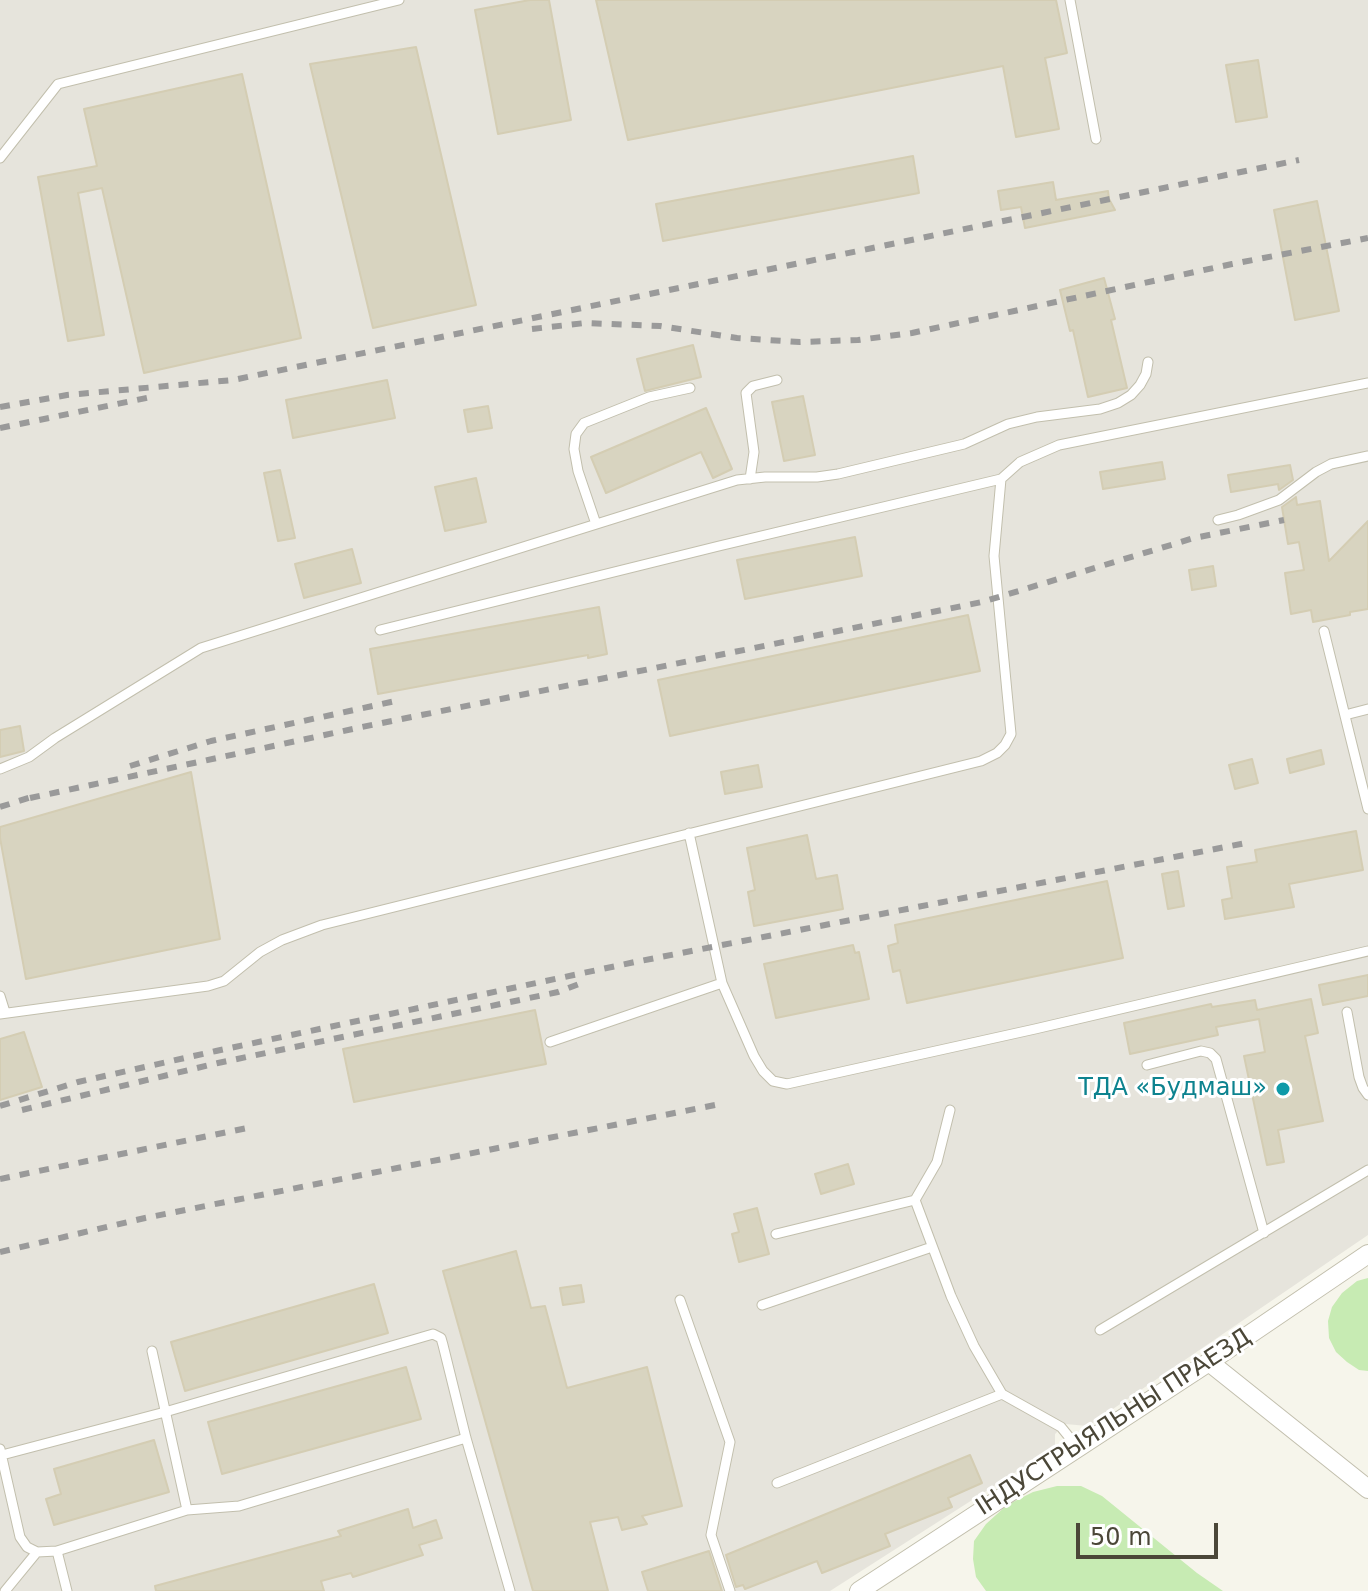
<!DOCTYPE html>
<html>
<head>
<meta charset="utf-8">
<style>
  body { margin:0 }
  #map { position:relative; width:1368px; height:1591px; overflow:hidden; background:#f6f5eb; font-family:"DejaVu Sans",sans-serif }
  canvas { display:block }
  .scale { position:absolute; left:1076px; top:1523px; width:142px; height:36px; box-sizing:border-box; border:4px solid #4b4738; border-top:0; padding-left:10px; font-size:24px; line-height:28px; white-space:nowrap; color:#4b4738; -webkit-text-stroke:6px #fff; paint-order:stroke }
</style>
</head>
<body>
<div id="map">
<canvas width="1368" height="1591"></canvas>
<div class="scale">50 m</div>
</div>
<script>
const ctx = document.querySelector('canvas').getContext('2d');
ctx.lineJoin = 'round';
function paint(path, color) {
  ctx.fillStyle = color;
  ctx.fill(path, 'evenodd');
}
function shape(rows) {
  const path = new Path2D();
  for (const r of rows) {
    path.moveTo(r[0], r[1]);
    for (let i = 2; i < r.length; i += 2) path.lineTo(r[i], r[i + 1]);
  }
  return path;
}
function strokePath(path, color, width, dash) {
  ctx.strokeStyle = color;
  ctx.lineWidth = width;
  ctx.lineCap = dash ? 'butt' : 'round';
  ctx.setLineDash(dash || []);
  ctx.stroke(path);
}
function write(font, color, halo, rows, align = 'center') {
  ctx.font = font + ' "DejaVu Sans",sans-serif';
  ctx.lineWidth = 6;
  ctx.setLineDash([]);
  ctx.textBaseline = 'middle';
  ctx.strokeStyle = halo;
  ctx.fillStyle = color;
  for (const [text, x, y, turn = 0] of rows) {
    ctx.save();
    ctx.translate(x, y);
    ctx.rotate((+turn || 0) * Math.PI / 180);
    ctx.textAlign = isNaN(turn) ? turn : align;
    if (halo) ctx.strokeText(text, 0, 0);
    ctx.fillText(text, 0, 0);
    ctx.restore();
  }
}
const industrial = shape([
  [0,0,1368,0,1368,1235,1088,1426,1065,1424,1055,1434,1055,1447,830,1591,0,1591]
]);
const green = shape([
  [1368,1278,1368,1371,1359,1370,1347,1362,1336,1352,1329,1338,1328,1321,1332,1307,1342,1293,1357,1281],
  [1057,1486,1081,1486,1102,1496,1197,1573,1223,1591,986,1591,976,1577,973,1559,974,1541,986,1524,1007,1505,1033,1492]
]);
const building = shape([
  [530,0,549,0,571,120,498,134,475,10,530,0],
  [596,0,1056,0,1067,53,1045,58,1059,129,1016,137,1003,66,628,140,596,0],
  [416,47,476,305,373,328,310,64,416,47],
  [1258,60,1267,117,1236,122,1226,65,1258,60],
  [242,74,301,338,144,373,102,188,78,193,104,335,68,341,38,177,97,166,84,109,242,74],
  [913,156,919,193,663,241,656,204,913,156],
  [1053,182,1056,200,1108,191,1109,199,1115,210,1025,228,1021,207,1001,210,998,191,1053,182],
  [1317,201,1339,311,1295,320,1274,210,1317,201],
  [1104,278,1115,319,1111,320,1127,388,1088,397,1073,330,1070,331,1060,290,1104,278],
  [693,345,701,377,645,391,637,359,693,345],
  [387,380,395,418,293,438,286,400,387,380],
  [803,396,815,455,784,461,772,402,803,396],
  [488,406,492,428,468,432,464,410,488,406],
  [706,408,732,469,713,478,701,452,606,493,591,457,706,408],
  [1162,462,1165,479,1103,489,1100,472,1162,462],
  [1290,465,1293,480,1279,490,1278,484,1231,492,1228,475,1290,465],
  [280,470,295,538,278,541,264,473,280,470],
  [476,478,486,522,445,531,435,487,476,478],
  [1296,497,1297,505,1320,501,1329,561,1368,521,1368,609,1350,612,1350,615,1313,622,1311,610,1291,614,1285,573,1304,570,1299,542,1288,544,1282,507,1296,497],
  [855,537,862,576,745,599,737,560,855,537],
  [352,549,361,583,304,598,295,564,352,549],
  [1213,566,1216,586,1192,590,1189,570,1213,566],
  [599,607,607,654,588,658,588,655,378,694,370,649,599,607],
  [968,615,980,671,670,736,658,680,968,615],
  [20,726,24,751,0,757,0,730,20,726],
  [1321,750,1324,764,1290,773,1287,759,1321,750],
  [1252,759,1258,783,1235,789,1229,765,1252,759],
  [758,765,762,787,725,794,721,772,758,765],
  [191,772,220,939,26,979,0,838,0,827,191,772],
  [1356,831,1363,870,1289,884,1294,907,1225,919,1222,900,1232,898,1227,867,1257,862,1255,850,1356,831],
  [807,835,816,879,837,875,843,909,754,926,748,892,755,890,747,848,807,835],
  [1178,871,1184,906,1168,909,1162,874,1178,871],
  [1107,881,1123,958,907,1003,900,970,893,972,888,946,898,943,895,925,1107,881],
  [853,945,855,953,859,952,869,999,776,1018,764,964,853,945],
  [1368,975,1368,996,1323,1005,1319,985,1368,975],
  [1311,999,1318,1033,1305,1036,1323,1121,1278,1130,1284,1162,1267,1165,1244,1056,1265,1052,1259,1019,1216,1027,1218,1035,1130,1054,1124,1023,1211,1004,1212,1007,1255,1000,1257,1010,1311,999],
  [535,1010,546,1064,354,1102,343,1049,535,1010],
  [24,1032,42,1087,0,1100,0,1039,24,1032],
  [848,1164,854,1184,821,1194,815,1174,848,1164],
  [757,1208,769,1254,739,1262,732,1234,739,1232,734,1214,757,1208],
  [516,1251,531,1308,545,1306,567,1388,647,1367,682,1506,642,1516,647,1524,622,1530,618,1517,590,1522,608,1591,533,1591,443,1271,516,1251],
  [374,1284,388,1333,185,1391,171,1342,374,1284],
  [581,1285,584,1302,563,1305,560,1288,581,1285],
  [406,1367,421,1419,222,1474,208,1422,406,1367],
  [154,1440,169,1492,54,1525,46,1499,61,1494,54,1469,154,1440],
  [970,1455,982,1483,948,1498,952,1507,885,1534,890,1546,822,1573,817,1561,745,1589,743,1585,736,1587,726,1555,970,1455],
  [408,1509,413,1528,436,1520,442,1538,419,1545,423,1555,353,1577,351,1573,321,1581,324,1591,156,1591,155,1586,341,1536,338,1531,408,1509],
  [709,1551,722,1591,648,1591,642,1572,709,1551]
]);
const lane = shape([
  [1070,0,1096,139],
  [0,158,58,84,399,0],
  [750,479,754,452,746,393,753,386,777,380],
  [1218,520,1238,515,1279,500,1316,472,1331,464,1368,456],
  [596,524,578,471,574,449,576,434,584,423,649,397,690,388],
  [380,630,719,546,1001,479],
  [1324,631,1368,809],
  [1345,715,1368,709],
  [0,769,29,757,55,738,201,648,737,480,765,477,817,477,838,474,964,444,1008,424,1037,417,1100,409,1118,403,1131,395,1140,385,1146,374,1148,362],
  [689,833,722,983],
  [0,996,5,1012],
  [1347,1012,1359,1077,1363,1088,1368,1095],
  [0,1014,208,986,224,981,260,952,282,940,322,925,981,761,997,753,1005,745,1011,734,994,556,1001,479,1020,462,1059,445,1368,383],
  [550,1042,722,983,754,1056,763,1071,773,1081,787,1084,1035,1029,1368,951],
  [1147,1065,1201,1051,1210,1053,1216,1059,1264,1233],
  [950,1110,937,1162,915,1200,951,1296,974,1346,1002,1394],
  [776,1234,915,1200],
  [680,1300,730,1442,711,1535,730,1591],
  [762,1305,932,1247],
  [1100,1330,1368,1170],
  [152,1351,187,1510],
  [0,1449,20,1537,27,1547,37,1552,57,1551,67,1591],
  [2,1455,165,1412,433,1334,441,1338,443,1345,466,1438,510,1591],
  [777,1483,1002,1394,1061,1427,1078,1448],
  [57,1551,187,1510,239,1506,466,1438],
  [5,1591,37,1552]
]);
const street = shape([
  [1209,1362,1368,1489],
  [859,1591,1209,1362,1368,1254]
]);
const rail = shape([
  [532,329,585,323,660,326,737,338,800,342,858,340,912,333,1232,264,1368,238],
  [0,407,67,395,233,380,1299,160],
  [0,428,151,397],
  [130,766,211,741,400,700],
  [30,798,362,727,982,602,1194,538,1284,520],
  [0,807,38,795],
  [0,1106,78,1082,216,1051,635,962,1251,842],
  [22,1110,218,1063,558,992,587,981],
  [0,1179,247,1128],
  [0,1252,145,1218,715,1105]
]);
const markers = [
  [1283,1089,8,"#0f9aa8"]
];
const cultureNames = [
  ["ТДА «Будмаш»",1267,1089]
];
const streetNames = [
  ["ІНДУСТРЫЯЛЬНЫ ПРАЕЗД",1114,1423,-33]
];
paint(industrial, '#e6e4dc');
paint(green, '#c7ebb3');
paint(building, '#d8d4c0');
strokePath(building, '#d4cdb3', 2);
strokePath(lane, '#c2bfad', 11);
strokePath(street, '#c2bfad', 20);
strokePath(lane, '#fff', 9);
strokePath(street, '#fff', 18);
strokePath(rail, '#9a9a9a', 6, [10, 10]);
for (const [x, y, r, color] of markers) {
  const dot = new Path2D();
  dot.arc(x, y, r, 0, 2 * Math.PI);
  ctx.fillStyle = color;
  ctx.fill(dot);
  strokePath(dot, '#fff', 3);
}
write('24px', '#0d838f', '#fff', cultureNames, 'right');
write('24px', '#4b4738', '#fff', streetNames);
</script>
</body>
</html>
